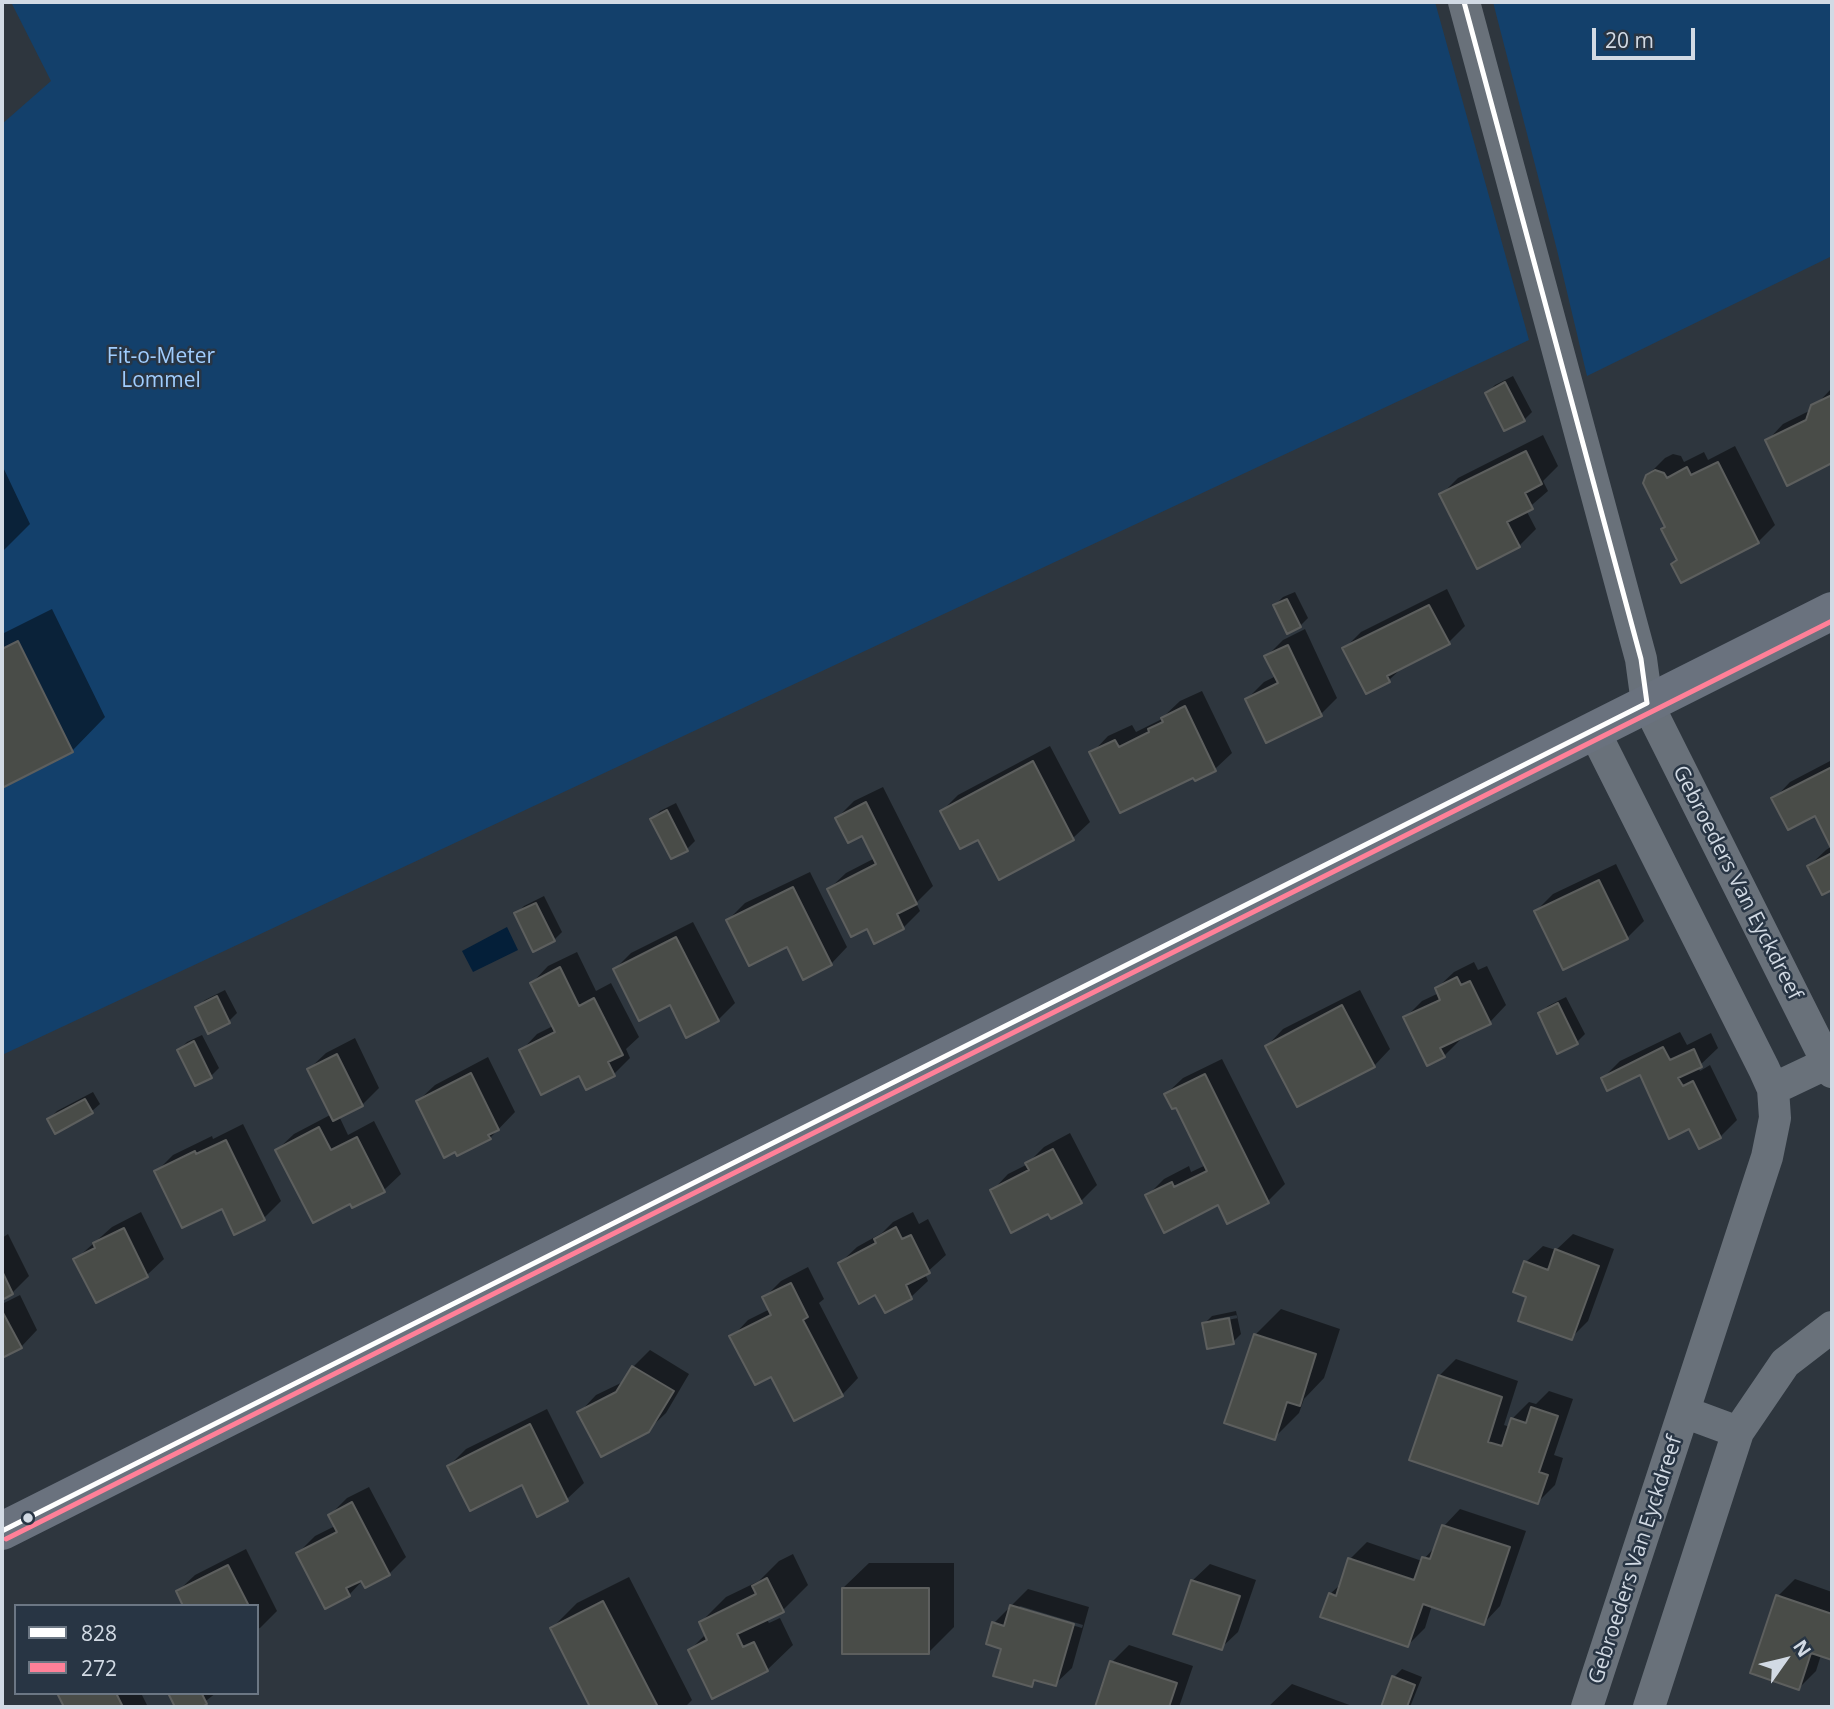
<!DOCTYPE html>
<html>
<head>
<meta charset="utf-8">
<style>
  body { margin:0 }
  #map { position:relative; width:1834px; height:1709px; overflow:hidden; background:#2e363e; font-family:"Open Sans",sans-serif }
  canvas { display:block }
  .frame { position:absolute; inset:0; border:4px solid #d2dae4; pointer-events:none }
  .legend { position:absolute; left:14px; top:1604px; width:245px; height:91px; box-sizing:border-box; background:#283544; border:2px solid #6c7784; margin:0; padding:9px 12px; list-style:none; font-size:21px; color:#d2dae4 }
  .legend li { display:flex; align-items:center; gap:14px; height:35px }
  .legend b { width:35px; border:2px solid #6c7784 }
  .north { position:absolute; left:1750px; top:1625px; width:70px; height:70px; -webkit-text-stroke:5px #283544; paint-order:stroke; rotate:56deg; font-size:19px; font-weight:700; line-height:28px; text-align:center; color:#d2dae4 }
  .north::after { content:''; display:block; margin:auto; width:24px; height:32px; background:#d2dae4; clip-path:polygon(50% 0,100% 100%,50% 72%,0 100%) }
  .scale { position:absolute; left:1592px; top:28px; width:103px; height:32px; box-sizing:border-box; border:4px solid #d2dae4; border-top:0; padding-left:9px; font-size:21px; line-height:24px; white-space:nowrap; color:#d2dae4; -webkit-text-stroke:5px #283544; paint-order:stroke }
</style>
</head>
<body>
<div id="map">
<canvas width="1834" height="1709"></canvas>
<div class="frame"></div>
<ul class="legend">
<li><b style="height:9px;background:#fff"></b>828</li>
<li><b style="height:9px;background:#ff8098"></b>272</li>
</ul>
<div class="north">N</div>
<div class="scale">20 m</div>
</div>
<script>
const ctx = document.querySelector('canvas').getContext('2d');
ctx.lineJoin = 'round';
function paint(path, color) {
  ctx.fillStyle = color;
  ctx.fill(path, 'evenodd');
}
function shape(rows) {
  const path = new Path2D();
  for (const r of rows) {
    path.moveTo(r[0], r[1]);
    for (let i = 2; i < r.length; i += 2) path.lineTo(r[i], r[i + 1]);
  }
  return path;
}
function strokePath(path, color, width, dash) {
  ctx.strokeStyle = color;
  ctx.lineWidth = width;
  ctx.lineCap = dash ? 'butt' : 'round';
  ctx.setLineDash(dash || []);
  ctx.stroke(path);
}
function write(font, color, halo, rows, align = 'center') {
  ctx.font = font + ' "Open Sans",sans-serif';
  ctx.lineWidth = 5;
  ctx.setLineDash([]);
  ctx.textBaseline = 'middle';
  ctx.strokeStyle = halo;
  ctx.fillStyle = color;
  for (const [text, x, y, turn = 0] of rows) {
    ctx.save();
    ctx.translate(x, y);
    ctx.rotate((+turn || 0) * Math.PI / 180);
    ctx.textAlign = isNaN(turn) ? turn : align;
    if (halo) ctx.strokeText(text, 0, 0);
    ctx.fillText(text, 0, 0);
    ctx.restore();
  }
}
const green = shape([
  [11,2,1435,2,1529,340,2,1055,2,124,51,81],
  [1493,2,1832,2,1832,256,1587,376,1557,250]
]);
const water = shape([
  [507,927,518,950,473,972,462,951]
]);
const shadow = shape([
  [1513,376,1532,412,1524,420,1487,393,1495,385],
  [1832,388,1832,461,1788,483,1767,441,1783,424,1811,410],
  [1543,435,1558,466,1543,481,1548,491,1526,510,1536,529,1519,546,1442,494,1458,478],
  [1735,446,1775,525,1758,542,1678,559,1647,476,1665,458,1673,454,1681,456,1684,462,1704,452,1708,460],
  [2,465,30,524,2,552],
  [1447,589,1465,626,1448,643,1404,666,1389,680,1345,648,1361,632],
  [1295,592,1308,618,1300,626,1275,605,1283,597],
  [52,609,105,717,72,751,2,786,2,634],
  [1305,629,1337,698,1320,715,1247,699,1264,682,1276,676,1266,657,1283,640],
  [1202,691,1232,753,1215,769,1196,779,1194,775,1092,753,1108,736,1132,725,1136,732,1160,720,1180,701],
  [1050,746,1090,822,1073,838,1000,878,978,837,942,811,958,795],
  [1832,760,1832,888,1822,893,1809,866,1826,850,1832,846,1816,814,1774,799,1790,782],
  [883,787,933,886,916,903,920,911,903,928,868,927,829,889,846,873,875,858,863,833,837,818,854,801],
  [676,803,695,841,687,849,652,819,660,811],
  [1616,864,1644,921,1627,938,1536,911,1553,894],
  [810,872,847,947,831,964,728,920,745,903],
  [544,896,562,932,554,940,516,914,524,906],
  [693,922,735,1003,718,1020,615,969,631,953],
  [577,952,596,991,611,983,639,1037,626,1049,630,1058,614,1074,580,1073,521,1051,537,1034,553,1026,532,983,548,966],
  [1474,962,1478,970,1487,966,1506,1005,1490,1022,1459,1037,1461,1039,1444,1056,1405,1018,1422,1001,1439,993,1437,988,1454,972],
  [225,990,237,1013,229,1021,197,1008,205,1000],
  [1360,990,1390,1049,1374,1066,1267,1046,1283,1029],
  [1566,997,1585,1034,1577,1042,1540,1013,1548,1006],
  [1680,1032,1687,1045,1711,1033,1718,1048,1698,1067,1700,1071,1710,1065,1737,1120,1720,1137,1699,1147,1690,1126,1641,1073,1603,1078,1620,1061],
  [202,1035,219,1068,211,1076,179,1050,187,1042],
  [355,1038,379,1088,362,1105,339,1116,348,1135,374,1121,401,1174,384,1190,277,1150,294,1134,332,1114,309,1069,326,1053],
  [488,1057,515,1112,490,1138,418,1101,435,1085],
  [1222,1059,1285,1184,1268,1201,1228,1221,1219,1203,1147,1196,1164,1179,1189,1166,1191,1172,1206,1165,1176,1105,1166,1094,1183,1078],
  [93,1092,100,1104,92,1111,56,1131,49,1119,57,1111],
  [243,1124,281,1201,264,1218,223,1206,156,1172,173,1155,212,1136,213,1139],
  [1070,1133,1097,1185,1080,1202,1048,1212,992,1191,1008,1174,1026,1165,1044,1147],
  [141,1212,164,1259,147,1275,76,1259,112,1227],
  [913,1212,919,1224,928,1219,946,1255,925,1274,928,1281,911,1297,886,1311,876,1293,840,1263,857,1247,882,1233,893,1222],
  [8,1234,29,1276,12,1293,2,1298,2,1238],
  [1573,1234,1614,1249,1588,1321,1571,1338,1526,1262,1543,1246,1556,1250],
  [808,1267,824,1299,819,1303,858,1378,842,1395,772,1374,732,1337,748,1320,770,1309,764,1298,781,1281],
  [20,1295,37,1330,21,1347,2,1356,2,1304],
  [1281,1309,1340,1329,1324,1378,1304,1399,1299,1413,1274,1438,1255,1335],
  [1236,1311,1241,1334,1233,1342,1204,1324,1212,1316],
  [1237,1315,1238,1318,1210,1323,1210,1320],
  [650,1350,689,1374,666,1413,648,1430,580,1412,596,1395,625,1381,633,1367],
  [1456,1359,1518,1381,1504,1425,1510,1427,1512,1419,1529,1402,1536,1404,1549,1391,1573,1399,1554,1455,1563,1458,1555,1485,1538,1502,1411,1459,1439,1376],
  [547,1409,584,1483,567,1499,538,1514,523,1483,449,1466,466,1449],
  [369,1487,406,1557,389,1574,363,1580,349,1595,298,1553,315,1536,335,1526,330,1515,347,1498],
  [1460,1509,1526,1531,1500,1606,1484,1623,1432,1605,1425,1628,1408,1645,1330,1594,1342,1583,1350,1559,1367,1542,1422,1561,1438,1544,1444,1526],
  [246,1549,277,1611,260,1628,257,1629,257,1606,185,1606,178,1591,195,1575],
  [793,1554,808,1585,783,1610,766,1618,769,1623,780,1618,793,1645,767,1670,690,1650,706,1634,701,1622,726,1597,759,1581,779,1561],
  [869,1563,954,1563,954,1627,929,1652,843,1588],
  [1210,1564,1256,1580,1238,1632,1221,1648,1175,1633,1193,1580],
  [629,1577,692,1700,685,1707,592,1707,552,1628,577,1603],
  [1795,1579,1832,1592,1832,1658,1821,1655,1816,1671,1799,1688,1778,1596],
  [1028,1589,1089,1607,1072,1668,1055,1684,1038,1679,1032,1685,1004,1648,994,1623],
  [1020,1606,1083,1625,1082,1628,1018,1609],
  [1129,1645,1193,1666,1179,1707,1097,1707,1112,1662],
  [1402,1669,1422,1677,1410,1707,1383,1707,1394,1677],
  [1292,1684,1355,1707,1268,1707],
  [59,1693,141,1693,148,1707,66,1707],
  [170,1693,216,1693,198,1707,177,1707]
]);
const building = shape([
  [1505,382,1525,421,1504,431,1485,393,1505,382],
  [1832,395,1832,463,1787,486,1765,440,1806,420,1811,405,1832,395],
  [1526,451,1542,484,1525,493,1533,509,1507,522,1520,547,1477,569,1439,494,1526,451],
  [1718,462,1759,543,1681,583,1671,564,1677,560,1661,529,1665,527,1643,483,1646,475,1655,470,1664,473,1667,478,1687,467,1691,475,1718,462],
  [1287,599,1301,627,1287,634,1273,605,1287,599],
  [1429,605,1450,644,1387,676,1390,682,1366,694,1342,648,1429,605],
  [18,641,73,752,2,788,2,649,18,641],
  [1288,645,1322,716,1266,743,1245,699,1278,683,1264,656,1288,645],
  [1185,706,1216,771,1195,781,1193,778,1120,813,1089,752,1115,740,1119,747,1149,732,1148,729,1163,722,1161,718,1185,706],
  [1033,761,1074,840,999,880,978,840,960,849,940,811,1033,761],
  [1832,767,1832,850,1815,816,1788,830,1771,798,1832,767],
  [866,802,917,904,897,914,904,929,874,944,867,929,851,937,827,889,876,864,862,836,848,843,835,818,866,802],
  [667,810,688,851,671,859,650,819,667,810],
  [1832,853,1832,890,1822,895,1807,866,1832,853],
  [1599,880,1628,939,1563,970,1534,911,1599,880],
  [793,887,832,965,803,980,787,947,749,966,726,920,793,887],
  [536,903,555,941,533,952,514,913,536,903],
  [676,937,719,1021,686,1038,670,1005,639,1021,613,969,676,937],
  [560,967,579,1006,594,998,623,1055,608,1062,615,1076,586,1090,579,1076,541,1095,519,1050,555,1032,530,983,560,967],
  [1457,977,1461,985,1470,981,1491,1024,1440,1048,1445,1057,1427,1066,1403,1017,1440,1000,1435,988,1457,977],
  [217,996,230,1023,208,1034,195,1007,217,996],
  [1558,1003,1578,1044,1557,1054,1538,1013,1558,1003],
  [1342,1005,1375,1067,1297,1107,1265,1046,1342,1005],
  [194,1041,212,1078,195,1086,177,1050,194,1041],
  [1663,1047,1670,1060,1694,1049,1702,1067,1678,1078,1683,1086,1693,1081,1721,1138,1699,1149,1689,1129,1669,1139,1640,1075,1607,1091,1601,1078,1663,1047],
  [337,1054,363,1106,333,1121,307,1069,337,1054],
  [471,1073,499,1130,488,1135,491,1139,457,1156,455,1152,444,1158,416,1101,471,1073],
  [1205,1074,1269,1203,1227,1224,1218,1205,1164,1233,1145,1195,1172,1182,1174,1187,1207,1171,1176,1108,1172,1109,1164,1094,1205,1074],
  [85,1099,93,1113,55,1134,47,1119,85,1099],
  [319,1127,331,1150,357,1137,385,1192,352,1208,350,1204,313,1223,275,1150,319,1127],
  [226,1140,265,1220,234,1235,222,1209,182,1228,154,1171,195,1151,196,1154,226,1140],
  [1053,1149,1082,1203,1051,1219,1048,1214,1011,1233,990,1190,1029,1170,1025,1163,1053,1149],
  [896,1227,902,1239,911,1235,930,1273,906,1285,912,1299,885,1313,875,1295,859,1304,838,1263,876,1243,874,1239,896,1227],
  [124,1228,148,1277,96,1303,73,1259,95,1248,93,1243,124,1228],
  [1555,1249,1599,1266,1572,1340,1518,1321,1526,1297,1513,1292,1524,1261,1548,1270,1555,1249],
  [2,1271,13,1294,2,1300,2,1271],
  [791,1283,808,1317,803,1320,843,1396,794,1421,771,1377,755,1385,729,1336,771,1315,762,1297,791,1283],
  [2,1311,22,1348,2,1358,2,1311],
  [1229,1318,1234,1344,1207,1349,1202,1323,1229,1318],
  [1254,1334,1316,1354,1300,1406,1287,1402,1275,1440,1224,1423,1254,1334],
  [632,1366,674,1391,649,1432,601,1457,577,1412,616,1392,632,1366],
  [1438,1375,1502,1397,1488,1442,1502,1446,1511,1418,1526,1423,1531,1407,1558,1416,1539,1472,1548,1475,1538,1504,1409,1460,1438,1375],
  [530,1424,568,1501,537,1517,522,1485,470,1511,447,1466,530,1424],
  [352,1502,390,1575,365,1588,361,1581,346,1588,350,1596,325,1609,296,1553,337,1532,328,1515,352,1502],
  [1442,1525,1510,1547,1484,1625,1423,1604,1408,1647,1320,1617,1329,1593,1336,1596,1348,1558,1414,1580,1422,1557,1430,1559,1442,1525],
  [228,1565,249,1606,183,1606,176,1591,228,1565],
  [767,1578,784,1612,737,1634,743,1647,754,1642,768,1671,712,1699,688,1650,707,1640,699,1622,756,1594,752,1586,767,1578],
  [1191,1580,1240,1596,1222,1650,1173,1634,1191,1580],
  [842,1588,929,1588,929,1654,842,1654,842,1588],
  [1776,1595,1832,1614,1832,1660,1811,1653,1799,1690,1750,1673,1776,1595],
  [603,1601,658,1707,590,1707,550,1628,603,1601],
  [1010,1605,1074,1624,1056,1686,1034,1680,1032,1687,993,1676,1001,1649,986,1644,992,1622,1004,1626,1010,1605],
  [1110,1661,1177,1683,1169,1707,1095,1707,1110,1661],
  [1392,1676,1415,1685,1407,1707,1381,1707,1392,1676],
  [57,1693,116,1693,123,1707,64,1707,57,1693],
  [168,1693,204,1693,202,1694,207,1704,202,1707,175,1707,168,1693]
]);
const street = shape([
  [1464,2,1641,659,1647,703,1832,1072],
  [1773,1089,1828,1063],
  [1684,1412,1738,1432],
  [1587,1707,1767,1157,1775,1118,1773,1089,1764,1069,1594,731],
  [1649,1707,1738,1432,1785,1363,1832,1327]
]);
const secondary = shape([
  [2,1531,1832,611]
]);
const bus1 = shape([
  [1464,2,1641,659,1647,703],
  [2,1531,1647,703]
]);
const bus2 = shape([
  [6,1539,1832,621]
]);
const markers = [
  [28,1518,6,"#d2dae4"]
];
const parkNames = [
  ["Fit-o-Meter",161,357],
  ["Lommel",161,381]
];
const streetNames = [
  ["Gebroeders Van Eyckdreef",1737,883,63],
  ["Gebroeders Van Eyckdreef",1636,1560,-72]
];
paint(green, '#13406b');
paint(water, '#041f39');
paint(shadow, '#0007');
paint(building, '#494c48');
strokePath(building, '#5d5f5e', 2);
strokePath(street, '#69717a', 32);
strokePath(secondary, '#6a727e', 38);
strokePath(bus1, '#fff', 5);
strokePath(bus2, '#ff8098', 5);
for (const [x, y, r, color] of markers) {
  const dot = new Path2D();
  dot.arc(x, y, r, 0, 2 * Math.PI);
  ctx.fillStyle = color;
  ctx.fill(dot);
  strokePath(dot, '#283544', 2.5);
}
write('21px', '#a0cdfe', '#283544', parkNames);
write('21px', '#d2dae4', '#283544', streetNames);
</script>
</body>
</html>
